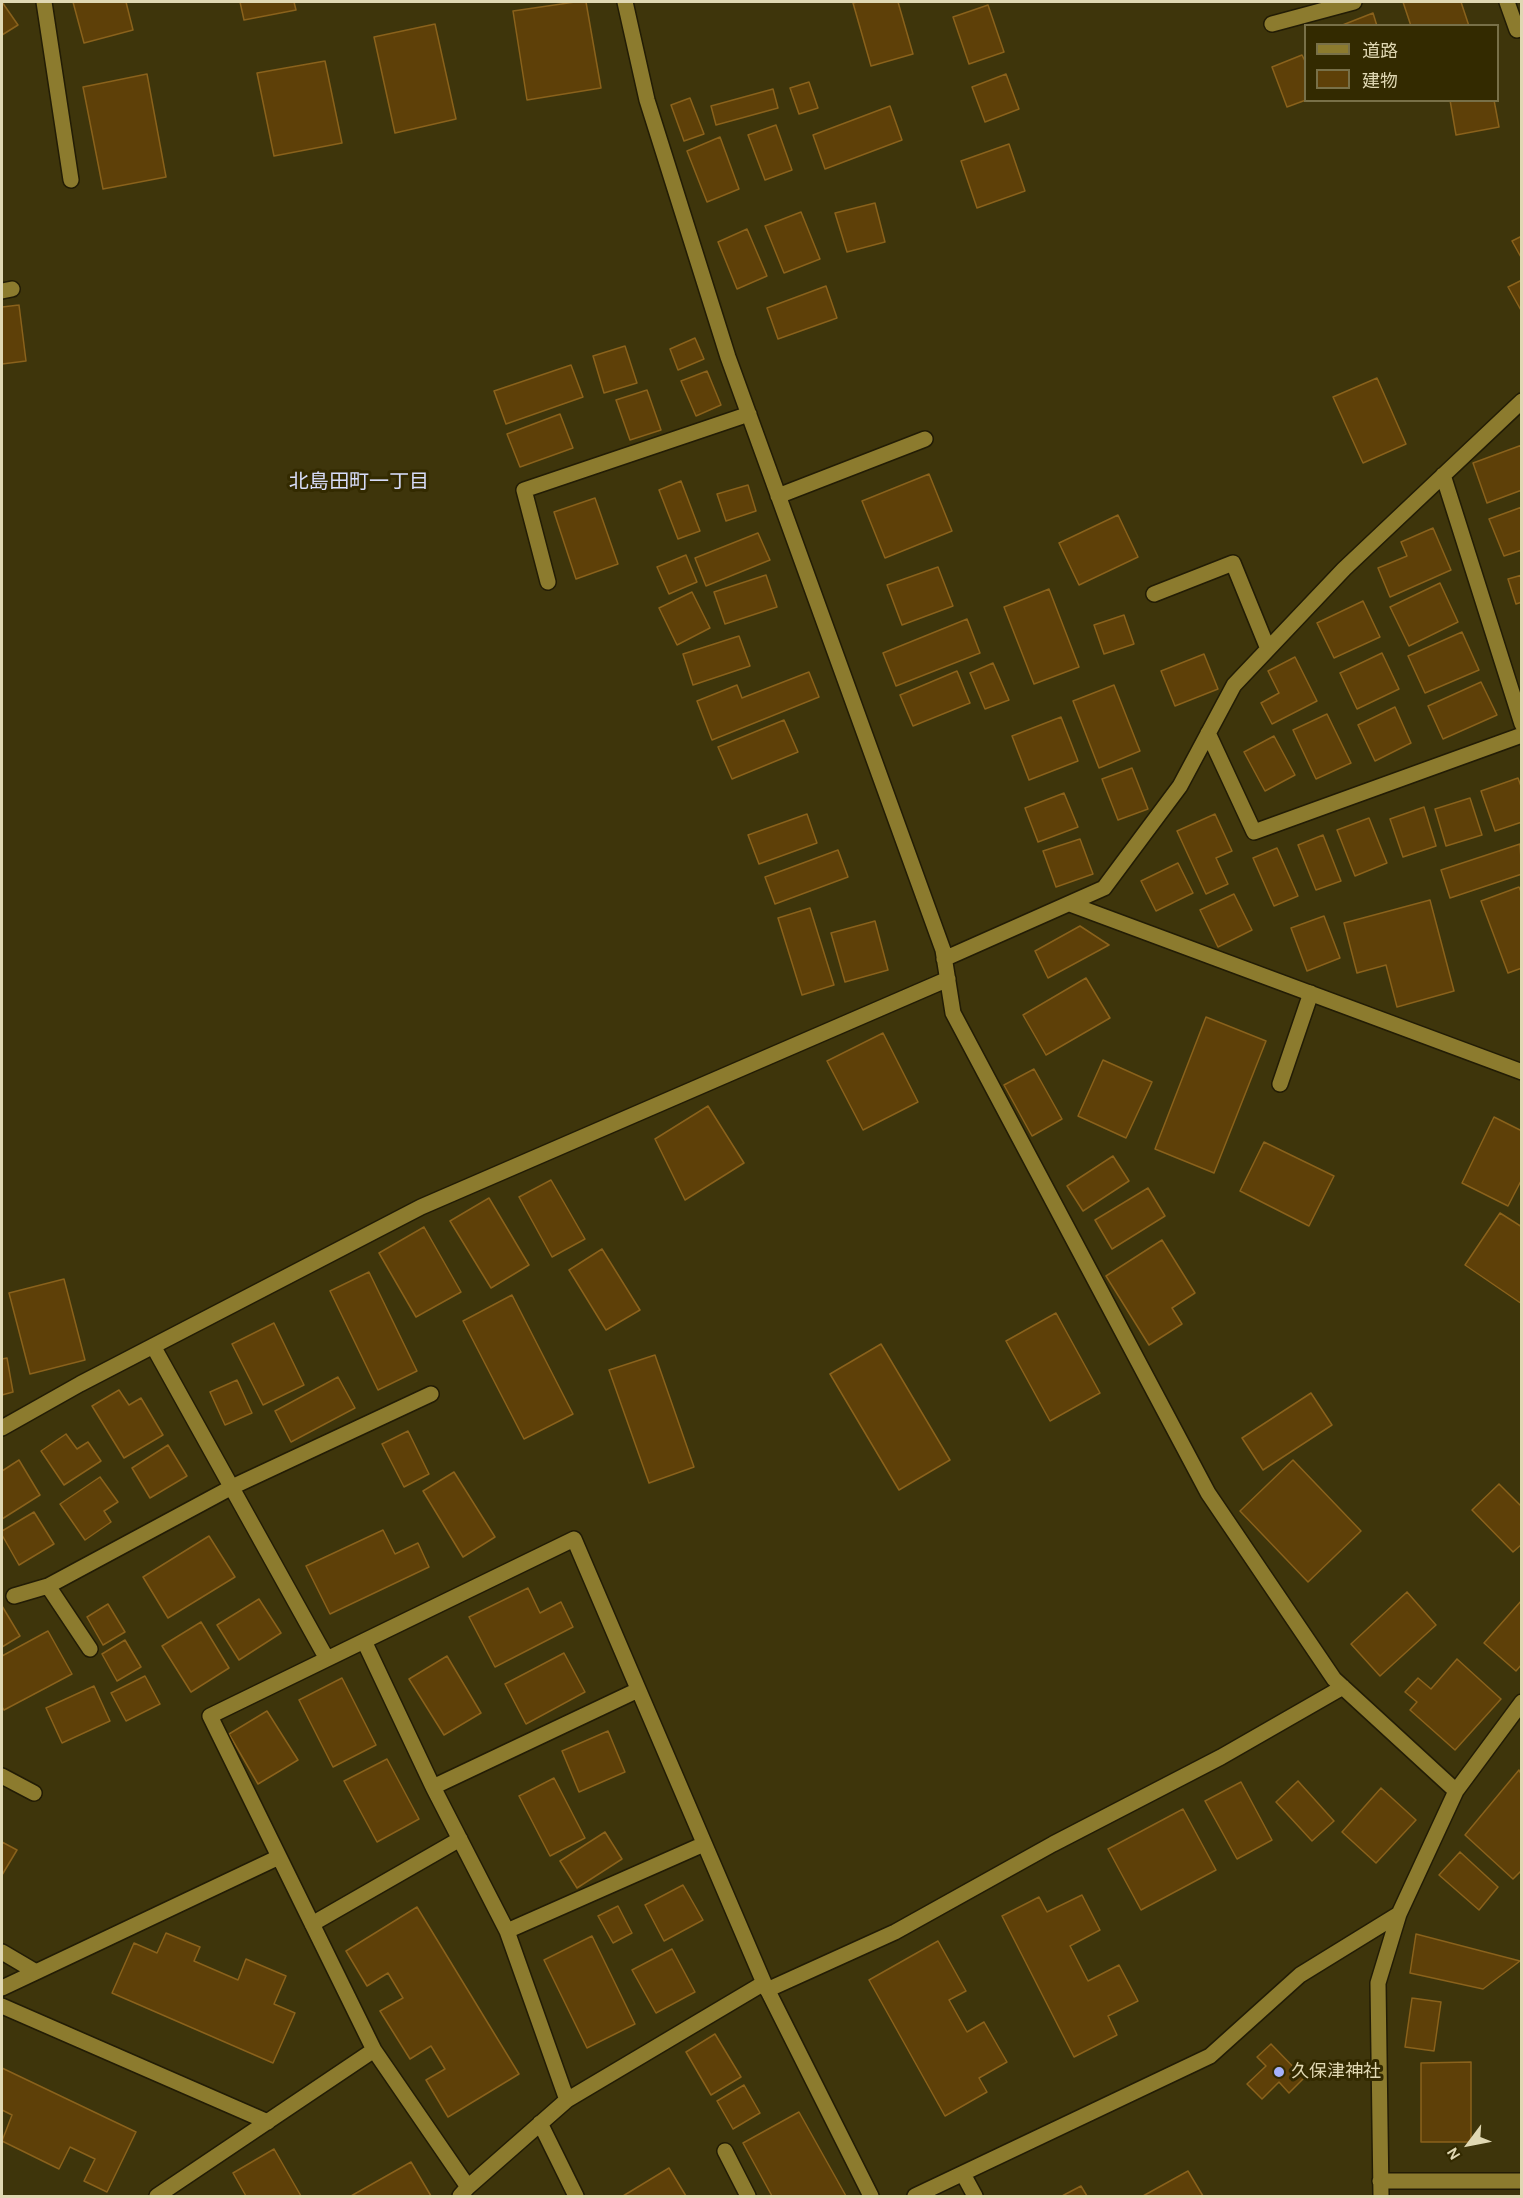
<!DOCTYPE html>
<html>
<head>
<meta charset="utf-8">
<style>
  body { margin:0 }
  #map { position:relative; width:1523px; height:2198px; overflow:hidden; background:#3e350b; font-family:Karla,"Noto Sans JP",sans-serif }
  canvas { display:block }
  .frame { position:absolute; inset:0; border:3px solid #e0d8b3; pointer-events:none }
  .legend { position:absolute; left:1304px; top:24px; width:195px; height:78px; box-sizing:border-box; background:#332a00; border:2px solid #787048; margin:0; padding:8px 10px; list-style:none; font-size:18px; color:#e0d8b3 }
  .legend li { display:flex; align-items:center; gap:12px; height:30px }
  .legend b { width:30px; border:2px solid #787048 }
  .north { position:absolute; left:1439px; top:2114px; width:60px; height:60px; -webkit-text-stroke:4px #332a00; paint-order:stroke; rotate:238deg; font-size:16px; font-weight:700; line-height:24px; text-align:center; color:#e0d8b3 }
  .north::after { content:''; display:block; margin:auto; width:21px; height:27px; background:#e0d8b3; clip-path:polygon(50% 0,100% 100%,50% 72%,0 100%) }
</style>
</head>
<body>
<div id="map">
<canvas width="1523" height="2198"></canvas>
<div class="frame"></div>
<ul class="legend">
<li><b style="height:8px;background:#8c7b2e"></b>道路</li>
<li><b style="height:16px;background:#5e4008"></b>建物</li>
</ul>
<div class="north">N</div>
</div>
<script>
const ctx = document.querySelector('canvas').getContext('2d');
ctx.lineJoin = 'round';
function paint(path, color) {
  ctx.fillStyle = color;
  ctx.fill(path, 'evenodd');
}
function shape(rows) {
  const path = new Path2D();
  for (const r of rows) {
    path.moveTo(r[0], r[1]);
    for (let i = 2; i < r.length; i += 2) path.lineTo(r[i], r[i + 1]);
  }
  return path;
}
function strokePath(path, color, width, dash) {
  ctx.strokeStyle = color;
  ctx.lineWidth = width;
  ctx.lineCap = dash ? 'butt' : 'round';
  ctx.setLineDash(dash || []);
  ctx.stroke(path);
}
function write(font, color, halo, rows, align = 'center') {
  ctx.font = font + ' Karla,"Noto Sans JP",sans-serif';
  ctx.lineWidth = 6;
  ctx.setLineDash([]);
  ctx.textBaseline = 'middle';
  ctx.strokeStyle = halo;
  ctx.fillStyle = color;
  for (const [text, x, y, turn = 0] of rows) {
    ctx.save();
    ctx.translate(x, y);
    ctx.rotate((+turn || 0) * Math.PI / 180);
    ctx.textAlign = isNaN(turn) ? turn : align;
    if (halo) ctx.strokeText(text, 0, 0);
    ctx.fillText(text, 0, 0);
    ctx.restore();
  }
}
const building = shape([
  [2,2,18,25,2,35,2,2],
  [73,2,126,2,133,30,84,43,73,2],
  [240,2,294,2,296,10,244,20,240,2],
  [575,2,586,2,601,88,527,100,513,11,575,2],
  [857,2,898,2,913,54,871,66,853,3,857,2],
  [1403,2,1461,2,1469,26,1411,26,1403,2],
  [988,5,1004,52,969,64,953,17,988,5],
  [1373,13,1377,26,1340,26,1373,13],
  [435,24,456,119,395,133,374,37,435,24],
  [1302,55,1306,63,1306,100,1287,107,1272,67,1302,55],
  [325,61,342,143,274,156,257,73,325,61],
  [147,74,166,177,103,189,83,87,147,74],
  [1006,74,1019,109,985,122,972,87,1006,74],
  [809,82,818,108,799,114,790,88,809,82],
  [773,89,778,108,716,125,711,106,773,89],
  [690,98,704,134,684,141,671,105,690,98],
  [1450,100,1494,100,1499,127,1456,135,1450,100],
  [890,106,902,140,825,169,813,135,890,106],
  [776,125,792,170,765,180,748,135,776,125],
  [720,137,739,189,707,202,687,151,720,137],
  [1009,144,1025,191,977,208,961,161,1009,144],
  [875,203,885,242,847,252,835,213,875,203],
  [801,212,820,259,784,273,765,226,801,212],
  [747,229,767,276,737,289,718,242,747,229],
  [1522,236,1522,259,1512,241,1522,236],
  [1522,280,1522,312,1508,287,1522,280],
  [826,286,837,318,778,339,767,308,826,286],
  [19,305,26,361,2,364,2,307,19,305],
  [695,338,704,359,678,370,670,349,695,338],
  [625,346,637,383,604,393,593,356,625,346],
  [571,365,583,397,506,424,494,391,571,365],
  [707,371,721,405,696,416,681,381,707,371],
  [1377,378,1406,444,1363,463,1333,397,1377,378],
  [647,390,661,430,630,440,616,400,647,390],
  [560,414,573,448,520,467,507,434,560,414],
  [1522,445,1522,490,1487,503,1473,463,1522,445],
  [929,474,952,531,885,558,862,501,929,474],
  [681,481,700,531,678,539,659,490,681,481],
  [748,485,756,511,726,521,717,494,748,485],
  [595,498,618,564,576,579,554,512,595,498],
  [1522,507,1522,550,1504,556,1489,519,1522,507],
  [1118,515,1138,557,1079,585,1059,543,1118,515],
  [1433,528,1451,570,1390,597,1378,568,1407,556,1401,542,1433,528],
  [758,533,770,560,706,586,695,558,758,533],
  [686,555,697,582,669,594,657,567,686,555],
  [938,567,953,606,902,625,887,585,938,567],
  [766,575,777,607,725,624,714,592,766,575],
  [1522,575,1522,602,1516,604,1508,579,1522,575],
  [1440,583,1458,622,1409,646,1390,607,1440,583],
  [1049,589,1079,667,1034,684,1004,607,1049,589],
  [692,592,710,628,677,645,659,608,692,592],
  [1363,601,1380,637,1334,658,1317,623,1363,601],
  [1124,615,1134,644,1104,654,1094,625,1124,615],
  [967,619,980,653,896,686,883,653,967,619],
  [1462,632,1479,670,1425,693,1408,656,1462,632],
  [739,636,750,666,693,685,683,654,739,636],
  [1382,653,1399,689,1357,709,1340,673,1382,653],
  [1204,654,1218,689,1175,706,1161,671,1204,654],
  [1295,657,1317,701,1272,724,1261,703,1279,693,1268,671,1295,657],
  [993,663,1009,700,985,709,970,673,993,663],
  [957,671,970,703,913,726,900,695,957,671],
  [809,672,819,697,712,740,697,701,737,685,742,698,809,672],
  [1481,682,1497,715,1443,739,1428,706,1481,682],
  [1114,685,1140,751,1099,768,1073,701,1114,685],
  [1395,707,1411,743,1375,761,1358,725,1395,707],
  [1327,714,1351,763,1316,779,1293,730,1327,714],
  [1061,717,1078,761,1029,780,1012,736,1061,717],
  [784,720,798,752,732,779,718,747,784,720],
  [1274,736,1295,775,1265,791,1244,752,1274,736],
  [1132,768,1148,809,1118,820,1102,779,1132,768],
  [1518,778,1522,789,1522,822,1495,831,1481,791,1518,778],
  [1064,793,1078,827,1038,842,1025,808,1064,793],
  [1470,798,1482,835,1446,846,1435,809,1470,798],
  [1424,807,1436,846,1403,857,1390,819,1424,807],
  [807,814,817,843,759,864,748,835,807,814],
  [1215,814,1232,851,1216,858,1228,884,1206,894,1177,831,1215,814],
  [1369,818,1387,863,1355,876,1337,830,1369,818],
  [1323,835,1341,881,1316,890,1298,845,1323,835],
  [1080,839,1093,874,1056,887,1043,851,1080,839],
  [1520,844,1522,874,1450,898,1441,870,1520,844],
  [1277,848,1298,896,1274,906,1253,858,1277,848],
  [838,850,848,877,775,904,765,877,838,850],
  [1178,863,1193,893,1156,911,1141,881,1178,863],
  [1519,887,1522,894,1522,968,1508,973,1481,901,1519,887],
  [1234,894,1252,930,1218,947,1200,910,1234,894],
  [1430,900,1454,991,1397,1007,1386,965,1357,973,1344,923,1430,900],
  [810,908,834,985,802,995,778,918,810,908],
  [1324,916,1340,958,1307,971,1291,928,1324,916],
  [875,921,888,970,845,982,831,933,875,921],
  [1080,926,1109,945,1048,978,1035,951,1080,926],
  [1086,978,1110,1018,1046,1055,1023,1015,1086,978],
  [1206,1017,1266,1041,1214,1173,1155,1149,1206,1017],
  [883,1033,918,1102,863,1130,827,1061,883,1033],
  [1103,1060,1152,1082,1126,1138,1078,1116,1103,1060],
  [1034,1069,1062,1119,1032,1136,1004,1085,1034,1069],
  [708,1106,744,1163,685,1200,655,1139,708,1106],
  [1494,1117,1522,1131,1522,1179,1508,1206,1462,1183,1494,1117],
  [1264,1142,1334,1176,1309,1226,1240,1191,1264,1142],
  [1113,1156,1129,1181,1083,1211,1067,1186,1113,1156],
  [551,1180,585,1239,552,1257,519,1197,551,1180],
  [1148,1188,1165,1216,1112,1249,1095,1220,1148,1188],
  [489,1198,529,1265,491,1288,450,1221,489,1198],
  [1500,1213,1522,1227,1522,1304,1465,1265,1500,1213],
  [424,1227,461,1292,416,1317,379,1253,424,1227],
  [1162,1240,1195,1293,1172,1308,1182,1324,1149,1345,1106,1276,1162,1240],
  [602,1249,640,1310,606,1330,569,1270,602,1249],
  [369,1272,417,1371,378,1390,330,1291,369,1272],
  [64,1279,85,1360,30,1374,9,1293,64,1279],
  [512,1295,573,1414,524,1439,463,1321,512,1295],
  [1056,1313,1100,1393,1050,1421,1006,1341,1056,1313],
  [274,1323,304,1385,263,1405,232,1344,274,1323],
  [881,1344,950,1460,899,1490,830,1374,881,1344],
  [655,1355,694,1467,649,1483,609,1370,655,1355],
  [7,1358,13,1392,2,1395,2,1359,7,1358],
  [338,1377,355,1408,291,1442,275,1411,338,1377],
  [237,1380,252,1413,225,1425,210,1392,237,1380],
  [119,1390,129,1405,141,1398,163,1435,124,1458,92,1406,119,1390],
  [1311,1393,1332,1425,1263,1470,1242,1438,1311,1393],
  [408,1431,429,1474,404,1487,382,1444,408,1431],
  [66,1434,77,1449,88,1442,101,1461,64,1485,41,1451,66,1434],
  [168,1445,187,1476,150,1498,132,1468,168,1445],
  [19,1460,40,1495,2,1519,2,1471,19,1460],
  [1293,1460,1361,1531,1308,1582,1240,1511,1293,1460],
  [454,1472,495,1537,463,1557,423,1491,454,1472],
  [100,1477,118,1502,104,1511,111,1522,85,1540,60,1504,100,1477],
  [1499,1484,1522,1507,1522,1544,1513,1552,1472,1510,1499,1484],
  [34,1512,54,1544,19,1565,2,1535,2,1531,34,1512],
  [383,1530,395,1554,418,1543,429,1567,330,1614,306,1566,383,1530],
  [209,1536,235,1577,168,1618,143,1577,209,1536],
  [528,1588,540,1613,561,1602,573,1627,495,1667,469,1617,528,1588],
  [1407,1592,1436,1625,1380,1676,1351,1644,1407,1592],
  [259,1599,281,1633,239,1660,217,1625,259,1599],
  [1522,1600,1522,1664,1516,1671,1484,1643,1522,1600],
  [108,1604,125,1632,103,1645,87,1617,108,1604],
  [2,1606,20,1636,2,1647,2,1606],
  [201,1622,229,1668,191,1692,162,1646,201,1622],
  [48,1631,72,1674,4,1710,2,1707,2,1656,48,1631],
  [125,1640,141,1667,117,1681,102,1654,125,1640],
  [564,1653,585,1692,526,1724,505,1684,564,1653],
  [447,1656,481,1713,444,1735,409,1679,447,1656],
  [1457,1659,1501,1699,1455,1750,1410,1710,1417,1702,1405,1692,1418,1678,1431,1689,1457,1659],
  [145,1676,160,1704,126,1721,111,1693,145,1676],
  [342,1678,376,1745,333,1767,299,1700,342,1678],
  [94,1686,110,1721,62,1743,46,1708,94,1686],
  [267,1711,298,1760,258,1784,229,1734,267,1711],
  [608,1731,625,1772,579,1792,562,1751,608,1731],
  [387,1759,419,1819,377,1842,344,1781,387,1759],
  [1519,1770,1522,1776,1522,1870,1513,1879,1465,1835,1519,1770],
  [554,1778,585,1838,550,1856,519,1796,554,1778],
  [1298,1781,1334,1821,1312,1841,1276,1802,1298,1781],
  [1241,1782,1272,1840,1237,1859,1205,1801,1241,1782],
  [1381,1788,1416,1820,1376,1863,1342,1832,1381,1788],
  [1183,1809,1216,1870,1141,1910,1108,1849,1183,1809],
  [605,1832,622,1859,577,1888,560,1861,605,1832],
  [2,1842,17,1850,2,1875,2,1842],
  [1460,1852,1498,1887,1479,1910,1439,1875,1460,1852],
  [683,1885,703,1920,664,1941,645,1905,683,1885],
  [1082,1895,1100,1930,1070,1946,1088,1981,1119,1965,1138,2001,1108,2016,1117,2035,1074,2057,1002,1916,1039,1897,1047,1912,1082,1895],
  [618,1906,632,1933,613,1943,598,1916,618,1906],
  [417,1907,519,2074,448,2117,426,2080,445,2069,431,2046,410,2059,380,2011,403,1998,388,1973,367,1986,346,1951,417,1907],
  [166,1933,200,1947,194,1961,238,1980,246,1959,286,1976,274,2004,295,2013,273,2063,112,1993,134,1943,157,1953,166,1933],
  [1416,1934,1520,1961,1483,1989,1410,1973,1416,1934],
  [592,1936,635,2024,587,2048,544,1960,592,1936],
  [938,1941,966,1991,949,2000,967,2032,984,2022,1007,2062,979,2078,987,2092,945,2116,869,1980,938,1941],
  [672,1949,695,1992,656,2013,632,1970,672,1949],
  [1412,1998,1441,2002,1434,2051,1405,2047,1412,1998],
  [715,2034,741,2077,711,2095,686,2052,715,2034],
  [1271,2044,1304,2078,1289,2093,1279,2082,1262,2099,1247,2084,1266,2066,1257,2057,1271,2044],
  [1471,2062,1471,2142,1421,2142,1421,2063,1471,2062],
  [2,2068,136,2132,107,2192,84,2181,95,2159,70,2147,59,2169,2,2141,12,2115,2,2110,2,2068],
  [744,2085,760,2113,733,2129,717,2101,744,2085],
  [799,2112,846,2196,772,2196,743,2143,799,2112],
  [274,2149,301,2196,246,2196,233,2173,274,2149],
  [411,2162,431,2196,351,2196,411,2162],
  [669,2168,686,2196,623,2196,669,2168],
  [1188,2171,1203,2196,1143,2196,1188,2171],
  [1081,2186,1087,2196,1062,2196,1081,2186]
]);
const minor = shape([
  [44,2,71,180],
  [625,2,647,100,728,357,943,950,953,1013,1208,1493,1334,1679,1456,1791],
  [1507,2,1517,30],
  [1272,24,1354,2],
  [2,291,12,289],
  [1443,475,1522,724],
  [778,496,925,439],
  [548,582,524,490,749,414],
  [1154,594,1233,563,1268,649],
  [1208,733,1254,832,1522,735],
  [1070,904,1522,1072],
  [944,959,1104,888,1180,786,1234,685,1344,569,1522,401],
  [1280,1084,1311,993],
  [153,1346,327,1659],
  [2,1428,80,1384,421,1207,948,979],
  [14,1596,48,1586],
  [90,1649,48,1586,232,1487,431,1394],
  [2,1776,34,1793],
  [433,1787,638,1690],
  [312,1924,460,1839],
  [507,1931,704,1844],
  [2,1952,36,1972,2,1988],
  [36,1972,279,1857],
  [764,1983,871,2196],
  [767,1990,895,1932,1053,1844,1221,1757,1343,1687],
  [2,2006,268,2122],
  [374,2050,468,2187],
  [540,2123,576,2196],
  [725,2151,748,2196],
  [963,2174,975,2196],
  [1380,2181,1522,2181],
  [157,2196,374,2050,210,1716,364,1641,574,1539,764,1983,567,2100,507,1931,433,1787,364,1641],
  [460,2196,468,2187,567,2100],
  [915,2196,1210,2056,1300,1975,1399,1914],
  [1381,2196,1378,1983,1399,1914,1456,1791,1522,1702]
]);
const markers = [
  [1279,2072,6,"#a5b1fc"]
];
const poiNames = [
  ["久保津神社",1291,2072]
];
const neighbourhoodNames = [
  ["北島田町一丁目",359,482]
];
paint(building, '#5e4008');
strokePath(building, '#8a621c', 1.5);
strokePath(minor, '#221c05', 18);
strokePath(minor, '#8c7b2e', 15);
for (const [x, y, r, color] of markers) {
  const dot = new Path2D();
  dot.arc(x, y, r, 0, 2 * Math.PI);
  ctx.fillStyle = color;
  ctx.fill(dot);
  strokePath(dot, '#332a00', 2);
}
write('18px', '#e0d8b3', '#332a00', poiNames, 'left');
write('20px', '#d8ddfa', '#332a00', neighbourhoodNames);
</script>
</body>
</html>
